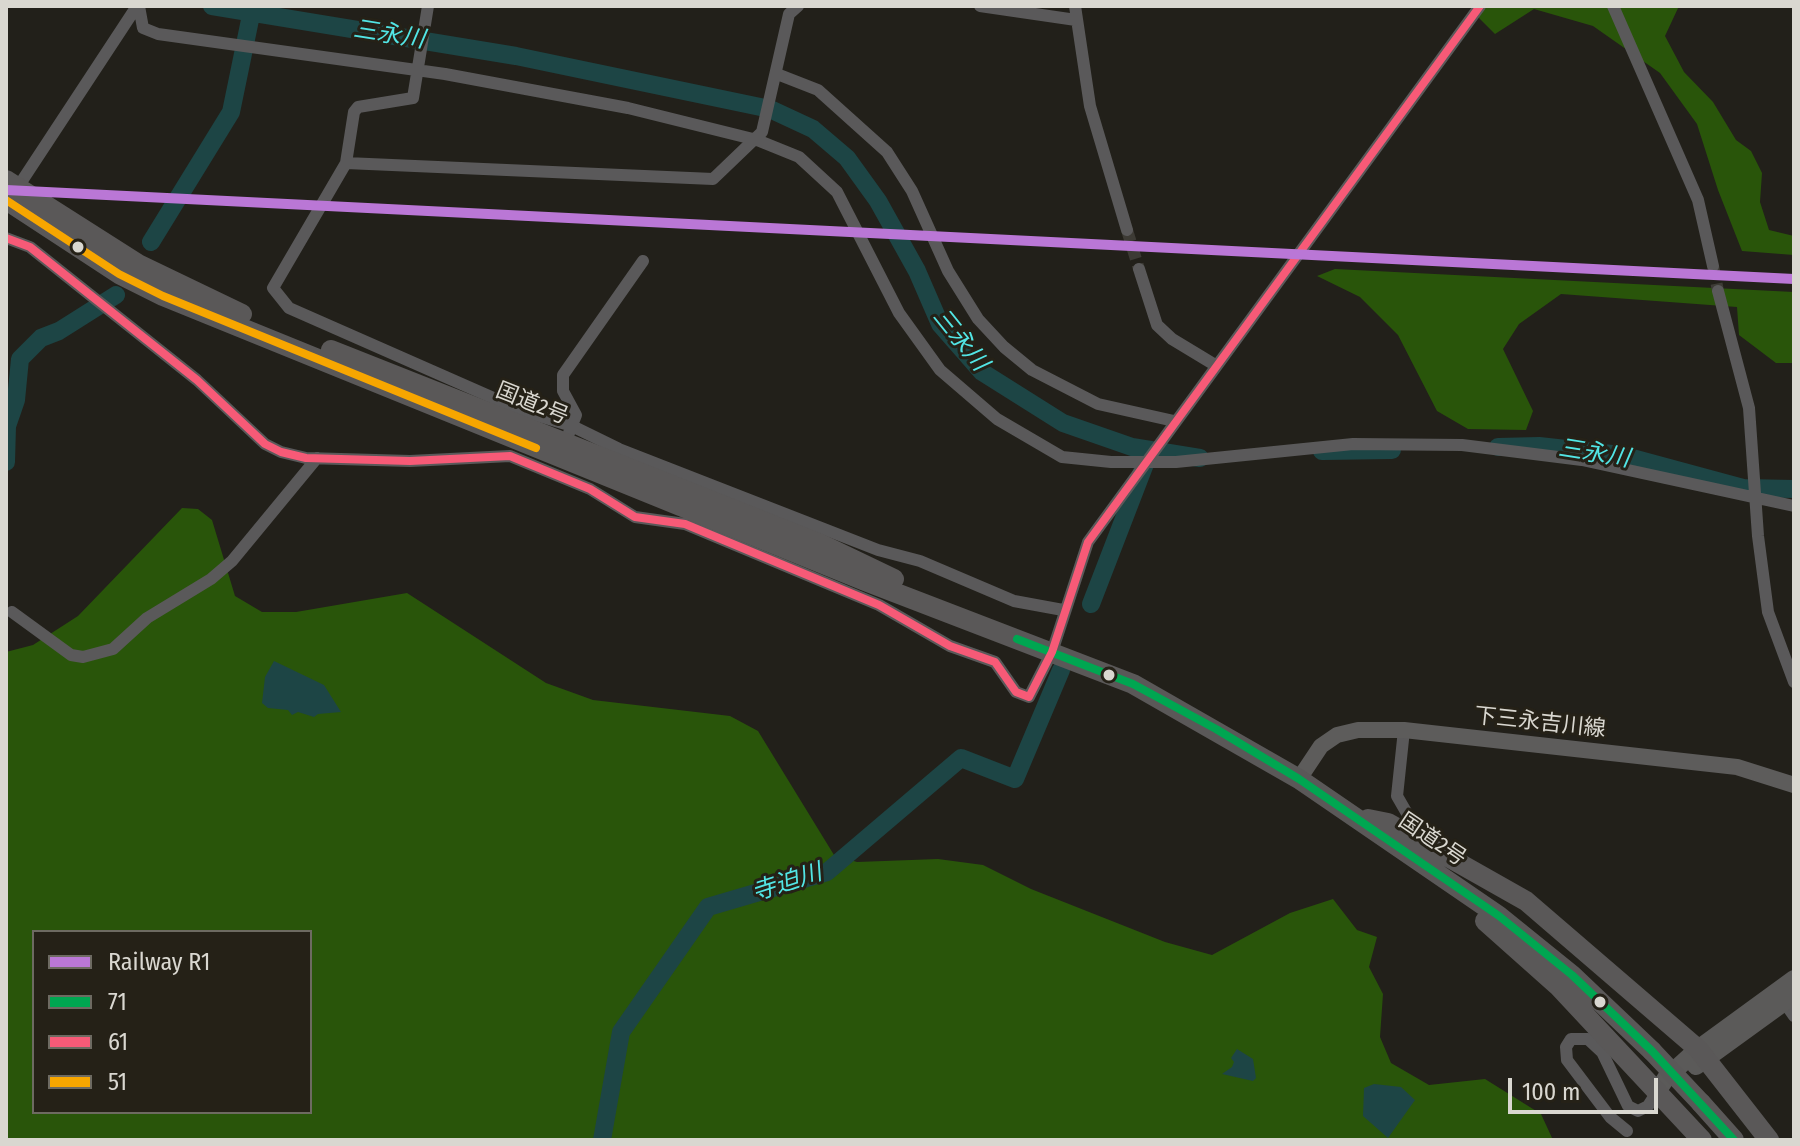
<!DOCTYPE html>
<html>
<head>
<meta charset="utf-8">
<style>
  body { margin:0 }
  #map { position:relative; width:1800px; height:1146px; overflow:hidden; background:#22201a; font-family:"Fira Sans Condensed",sans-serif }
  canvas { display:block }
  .frame { position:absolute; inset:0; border:8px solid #d9d7d0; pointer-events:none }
  .legend { position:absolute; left:32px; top:930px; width:280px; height:184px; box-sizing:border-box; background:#252117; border:2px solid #6d6a61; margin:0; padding:10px 14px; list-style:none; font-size:24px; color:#d9d7d0 }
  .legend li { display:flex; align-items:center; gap:16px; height:40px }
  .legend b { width:40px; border:2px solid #6d6a61 }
  .scale { position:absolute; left:1508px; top:1078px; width:150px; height:36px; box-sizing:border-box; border:4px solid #d9d7d0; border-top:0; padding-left:10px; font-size:24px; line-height:28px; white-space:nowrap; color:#d9d7d0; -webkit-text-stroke:6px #252117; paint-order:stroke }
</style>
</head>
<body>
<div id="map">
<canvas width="1800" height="1146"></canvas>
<div class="frame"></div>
<ul class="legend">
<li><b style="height:10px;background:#ba77d6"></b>Railway R1</li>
<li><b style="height:10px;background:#00a651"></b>71</li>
<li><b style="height:10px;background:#f75a77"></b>61</li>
<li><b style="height:10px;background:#f7a600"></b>51</li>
</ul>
<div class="scale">100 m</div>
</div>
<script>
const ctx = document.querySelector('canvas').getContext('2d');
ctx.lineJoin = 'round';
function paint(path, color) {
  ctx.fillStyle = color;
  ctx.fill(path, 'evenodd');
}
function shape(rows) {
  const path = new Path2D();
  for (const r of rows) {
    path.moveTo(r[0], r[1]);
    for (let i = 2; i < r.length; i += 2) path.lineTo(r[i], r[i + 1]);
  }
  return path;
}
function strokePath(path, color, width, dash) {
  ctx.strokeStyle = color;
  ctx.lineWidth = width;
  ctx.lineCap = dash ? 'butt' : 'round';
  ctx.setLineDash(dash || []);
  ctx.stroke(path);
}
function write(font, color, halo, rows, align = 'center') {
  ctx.font = font + ' "Fira Sans Condensed","Noto Sans JP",sans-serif';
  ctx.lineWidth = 6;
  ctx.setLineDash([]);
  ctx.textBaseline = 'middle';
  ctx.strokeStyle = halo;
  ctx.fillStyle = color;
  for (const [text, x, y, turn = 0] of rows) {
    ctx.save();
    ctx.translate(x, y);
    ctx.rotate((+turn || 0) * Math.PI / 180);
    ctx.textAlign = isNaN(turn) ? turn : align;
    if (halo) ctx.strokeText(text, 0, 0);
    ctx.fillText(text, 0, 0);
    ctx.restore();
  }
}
const forest = shape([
  [1478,6,1679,6,1665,36,1684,72,1713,102,1736,140,1751,151,1762,173,1760,202,1769,230,1794,236,1794,255,1742,251,1718,190,1697,124,1660,73,1593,26,1534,9,1495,34,1474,13],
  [1335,269,1794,292,1794,363,1776,363,1739,335,1737,307,1561,294,1519,324,1503,349,1533,411,1526,430,1468,429,1437,411,1398,335,1360,297,1317,276],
  [182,508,198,509,212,520,235,596,262,612,296,612,407,593,546,683,593,700,730,716,758,731,834,855,857,862,938,859,983,865,1031,889,1165,942,1212,955,1290,913,1333,899,1357,930,1377,937,1369,967,1383,994,1380,1037,1391,1063,1429,1085,1485,1079,1541,1114,1553,1140,6,1140,6,652,33,645,78,616],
  [34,932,310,932,310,1112,34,1112]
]);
const water = shape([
  [274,661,324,685,341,712,318,714,314,717,298,712,292,715,288,710,268,708,262,703,265,677],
  [1237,1049,1253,1059,1256,1078,1253,1081,1222,1074,1232,1067,1234,1062,1231,1058],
  [1374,1084,1401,1087,1415,1100,1388,1138,1363,1116,1364,1088]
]);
const river = shape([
  [212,6,516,56,770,109,813,129,847,158,878,201,917,271,940,324,982,372,1063,423,1132,447,1200,458],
  [151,242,231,112,251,15],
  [1498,447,1539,446,1621,455,1743,488,1794,489],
  [1322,451,1392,450],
  [6,462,7,426,16,400,20,359,41,338,59,331,116,295],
  [1091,604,1145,464],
  [602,1140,621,1032,708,907,827,872,961,758,1015,779,1061,670]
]);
const minorTunnel = shape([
  [1127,230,1139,269],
  [1713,266,1718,291]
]);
const minor = shape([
  [139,6,143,28,158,34,445,74,628,108,757,140,799,157,837,192,899,313,940,370,997,419,1062,457,1111,462,1176,462,1353,444,1462,445,1582,460,1794,506],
  [428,6,413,98,358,107,354,112,346,163,273,288,289,308,523,411,572,426,619,449,878,550,920,561,1014,601,1063,610],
  [980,6,1076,20],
  [1075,6,1090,106,1127,230],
  [1613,6,1698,200,1713,266],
  [777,74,818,90,887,152,912,191,948,271,978,319,1004,347,1032,370,1098,404,1174,421],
  [346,163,713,179,762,132,789,14,798,6],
  [16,190,137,6],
  [6,238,30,247,197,380,265,444,281,452,306,458,410,461,510,456,590,489,635,517,685,524,879,605,950,646,995,662,1016,692,1029,697,1052,652,1088,542,1480,6],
  [1139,269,1157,325,1172,339,1215,365],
  [1718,291,1749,408,1758,536,1768,612,1794,682],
  [569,433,576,415,563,391,563,375,643,261],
  [12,612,71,655,83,657,113,649,147,618,211,579,232,561,317,458],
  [1404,730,1397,796,1420,836],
  [1780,996,1794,1016],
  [1627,1131,1610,1117,1567,1060,1566,1047,1571,1039,1588,1039,1602,1052,1628,1106,1638,1111,1648,1106,1657,1092]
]);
const secondary = shape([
  [1299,779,1321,746,1337,735,1358,730,1404,730,1737,767,1794,785]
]);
const primary = shape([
  [1696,1066,1794,995],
  [1657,1092,1666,1078,1698,1049,1794,979]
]);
const trunk = shape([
  [6,180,138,264,242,314],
  [6,200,119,274,163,296,865,581,1133,684,1299,779,1499,916,1572,975,1652,1051],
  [331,350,821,544,894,579],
  [1368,819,1388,823,1526,901,1698,1049,1769,1140],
  [1485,921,1558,986,1702,1140],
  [1701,1103,1734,1140]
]);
const trunkBridge = shape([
  [1652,1051,1701,1103]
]);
const bus1 = shape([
  [1017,639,1133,684,1216,729,1299,779,1499,916,1572,975,1652,1051,1734,1140]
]);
const bus2 = shape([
  [6,238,30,247,197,380,265,444,281,452,306,458,410,461,510,456,590,489,635,517,685,524,879,605,950,646,995,662,1016,692,1029,697,1052,652,1088,542,1480,6]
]);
const bus3 = shape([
  [6,200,119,274,163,296,536,448]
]);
const rail1 = shape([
  [6,190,1794,279]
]);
const markers = [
  [78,247,7,"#d9d7d0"],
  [1109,675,7,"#d9d7d0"],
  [1600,1002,7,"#d9d7d0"]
];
const streetNames = [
  ["国道2号",532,404,22],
  ["下三永吉川線",1540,723,6],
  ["国道2号",1432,840,34]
];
const waterNames = [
  ["三永川",389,35,9],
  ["三永川",960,340,51],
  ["三永川",1594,454,9],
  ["寺迫川",787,883,-18]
];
paint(forest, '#29550a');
paint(water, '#1d4545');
strokePath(river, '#1d4545', 18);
strokePath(minorTunnel, '#3d3b35', 12, [12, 6]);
strokePath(minor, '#5a595a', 12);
strokePath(secondary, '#5d5c5b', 16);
strokePath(primary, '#5b5a59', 18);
strokePath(trunk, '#5a5858', 20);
strokePath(trunkBridge, '#5a5858', 20);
strokePath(bus1, '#00a651', 8);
strokePath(bus2, '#f75a77', 8);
strokePath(bus3, '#f7a600', 8);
strokePath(rail1, '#ba77d6', 10);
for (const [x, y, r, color] of markers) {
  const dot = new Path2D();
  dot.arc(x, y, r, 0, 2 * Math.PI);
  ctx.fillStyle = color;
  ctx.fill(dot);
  strokePath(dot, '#252117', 3);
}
write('22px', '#d9d7d0', '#252117', streetNames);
write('italic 24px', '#52e5e5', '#252117', waterNames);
</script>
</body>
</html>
